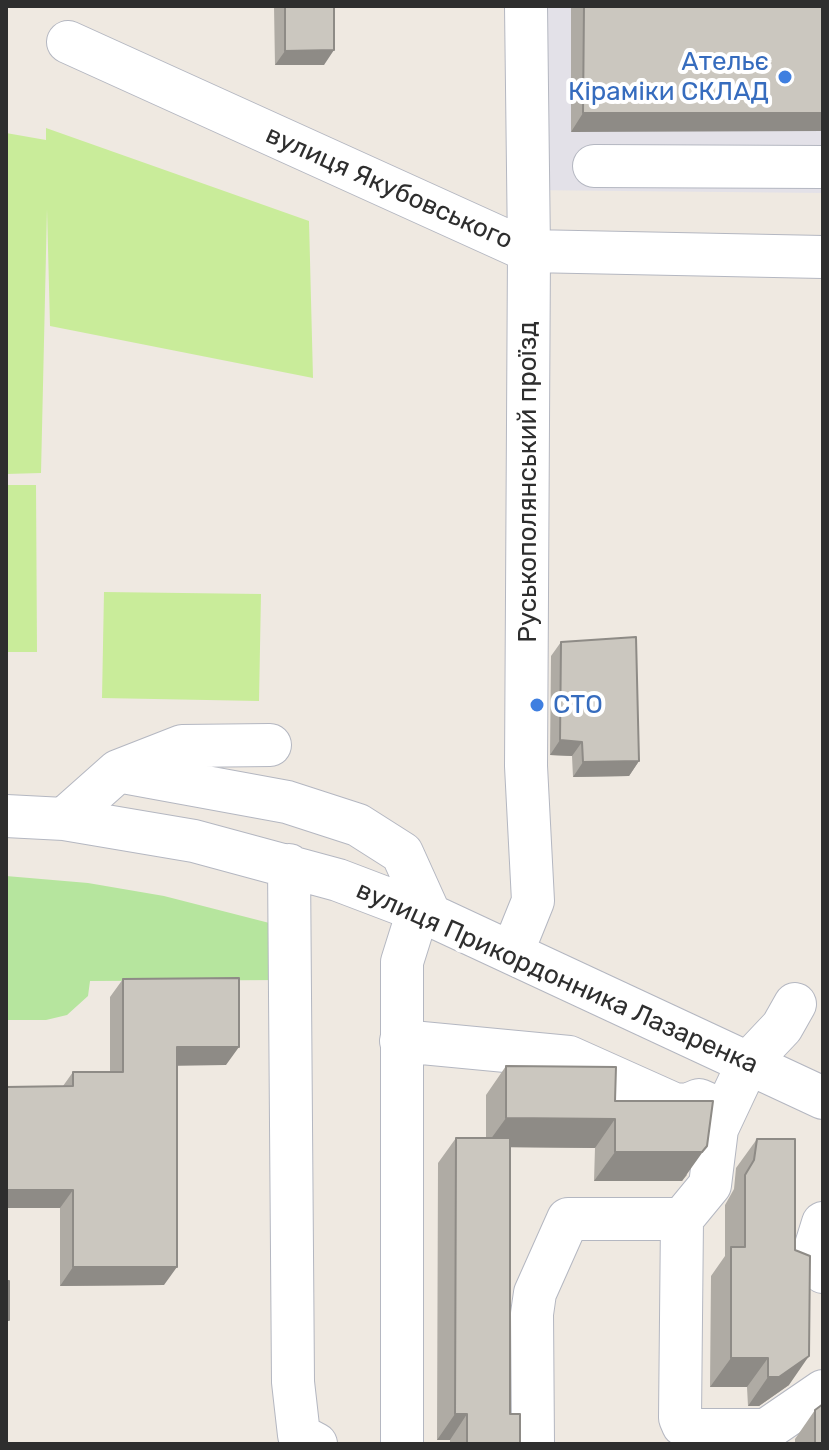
<!DOCTYPE html>
<html>
<head>
<meta charset="utf-8">
<style>
  body { margin:0 }
  #map { position:relative; width:829px; height:1450px; overflow:hidden; background:#efe9e1; font-family:Rubik,sans-serif }
  canvas { display:block }
  .frame { position:absolute; inset:0; border:8px solid #2e2e2e; pointer-events:none }
</style>
</head>
<body>
<div id="map">
<canvas width="829" height="1450"></canvas>
<div class="frame"></div>
</div>
<script>
const ctx = document.querySelector('canvas').getContext('2d');
ctx.lineJoin = 'round';
function paint(path, color) {
  ctx.fillStyle = color;
  ctx.fill(path, 'evenodd');
}
function shape(rows) {
  const path = new Path2D();
  for (const r of rows) {
    path.moveTo(r[0], r[1]);
    for (let i = 2; i < r.length; i += 2) path.lineTo(r[i], r[i + 1]);
  }
  return path;
}
function strokePath(path, color, width, dash) {
  ctx.strokeStyle = color;
  ctx.lineWidth = width;
  ctx.lineCap = dash ? 'butt' : 'round';
  ctx.setLineDash(dash || []);
  ctx.stroke(path);
}
function write(font, color, halo, rows, align = 'center') {
  ctx.font = font + ' Rubik,sans-serif';
  ctx.lineWidth = 8;
  ctx.setLineDash([]);
  ctx.textBaseline = 'middle';
  ctx.strokeStyle = halo;
  ctx.fillStyle = color;
  for (const [text, x, y, turn = 0] of rows) {
    ctx.save();
    ctx.translate(x, y);
    ctx.rotate((+turn || 0) * Math.PI / 180);
    ctx.textAlign = isNaN(turn) ? turn : align;
    if (halo) ctx.strokeText(text, 0, 0);
    ctx.fillText(text, 0, 0);
    ctx.restore();
  }
}
const industrial = shape([
  [528,6,823,6,823,193,525,190]
]);
const green = shape([
  [6,876,88,883,164,896,285,927,286,980,90,981,88,996,67,1015,46,1020,6,1020]
]);
const pitch = shape([
  [46,128,309,221,313,378,50,326,47,209,41,473,6,474,6,133,46,140],
  [6,485,36,485,37,652,6,652],
  [104,592,261,594,259,701,102,698]
]);
const minor = shape([
  [68,42,529,251,823,257],
  [594,166,823,167],
  [118,771,287,802,358,825,402,853,430,915],
  [6,816,64,819,194,841,338,880,430,915,823,1098],
  [64,819,118,771,182,746,270,745],
  [289,865,293,1382,299,1435,316,1444],
  [512,953,533,901,526,766,529,251,526,6],
  [795,1004,782,1027,748,1063,717,1129,710,1185,682,1219,680,1418,683,1425,697,1430,766,1430,823,1391],
  [401,1041,569,1057,674,1104,687,1105,699,1100,724,1111],
  [823,1223,814,1252,815,1263,823,1272],
  [402,1444,402,962,418,911],
  [533,1444,532,1314,535,1293,568,1219,682,1219]
]);
const wall = shape([
  [274,6,334,6,324,65,275,65],
  [571,6,823,6,571,132],
  [561,642,639,761,629,776,573,777,572,756,550,755,551,656],
  [123,979,226,1065,177,1065,164,1285,60,1286,60,1208,63,1086,73,1072,110,1072,110,997],
  [506,1066,615,1101,687,1175,682,1181,594,1181,595,1148,510,1147,510,1414,520,1444,450,1444,450,1440,437,1440,438,1163,456,1138,486,1138,486,1095],
  [757,1139,789,1385,759,1406,748,1406,747,1387,710,1387,711,1276,725,1256,725,1205,734,1189,736,1168],
  [815,1410,823,1444,795,1444,795,1439]
]);
const shadedWall = shape([
  [334,50,324,65,275,65,285,51],
  [583,113,823,113,823,131,571,132],
  [560,740,582,742,572,756,550,755],
  [639,761,629,776,573,777,583,762],
  [177,1047,239,1047,226,1065,164,1066],
  [506,1118,615,1119,595,1148,485,1147],
  [707,1146,682,1181,594,1181,615,1152],
  [6,1190,73,1190,60,1208,6,1208],
  [73,1267,177,1267,164,1285,60,1286],
  [809,1356,789,1385,759,1406,748,1406,768,1377],
  [731,1358,768,1358,747,1387,710,1387],
  [455,1414,467,1414,450,1440,437,1440]
]);
const building = shape([
  [285,6,334,6,334,50,285,51,285,6],
  [584,6,823,6,823,113,583,113,584,6],
  [636,637,639,761,583,762,582,742,560,740,561,642,636,637],
  [239,978,239,1047,177,1047,177,1267,73,1267,73,1190,6,1190,6,1087,73,1086,73,1072,123,1072,123,979,239,978],
  [506,1066,616,1067,615,1101,713,1101,707,1146,702,1152,615,1152,615,1119,506,1118,506,1066],
  [456,1138,510,1138,510,1414,520,1414,520,1444,467,1444,467,1414,455,1414,456,1138],
  [757,1139,795,1139,795,1250,810,1256,809,1356,779,1377,768,1377,768,1358,731,1358,731,1247,745,1247,745,1175,754,1160,757,1139],
  [6,1281,9,1281,9,1320,6,1320,6,1281],
  [823,1404,823,1444,815,1444,815,1410,823,1404],
  [634,1443,678,1443,678,1444,634,1444,634,1443]
]);
const markers = [
  [785,77,8,"#3f7fe0"],
  [537,705,8,"#3f7fe0"]
];
const shopNames = [
  ["Ательє",769,62],
  ["Кіраміки СКЛАД",769,92],
  ["СТО",553,705,"left"]
];
const streetNames = [
  ["вулиця Якубовського",389,188,24],
  ["Руськополянський проїзд",528,482,-90],
  ["вулиця Прикордонника Лазаренка",557,978,24]
];
paint(industrial, '#e3e1e8');
paint(green, '#b6e59e');
paint(pitch, '#c9ec9a');
strokePath(minor, '#b4b7c1', 44);
strokePath(minor, '#fff', 42);
paint(wall, '#afaba4');
paint(shadedWall, '#8e8b86');
paint(building, '#cbc7bf');
strokePath(building, '#8e8b86', 2);
for (const [x, y, r, color] of markers) {
  const dot = new Path2D();
  dot.arc(x, y, r, 0, 2 * Math.PI);
  ctx.fillStyle = color;
  ctx.fill(dot);
  strokePath(dot, '#fff', 3);
}
write('26px', '#366cbe', '#fff', shopNames, 'right');
write('26px', '#2e2e2e', '#fff', streetNames);
</script>
</body>
</html>
